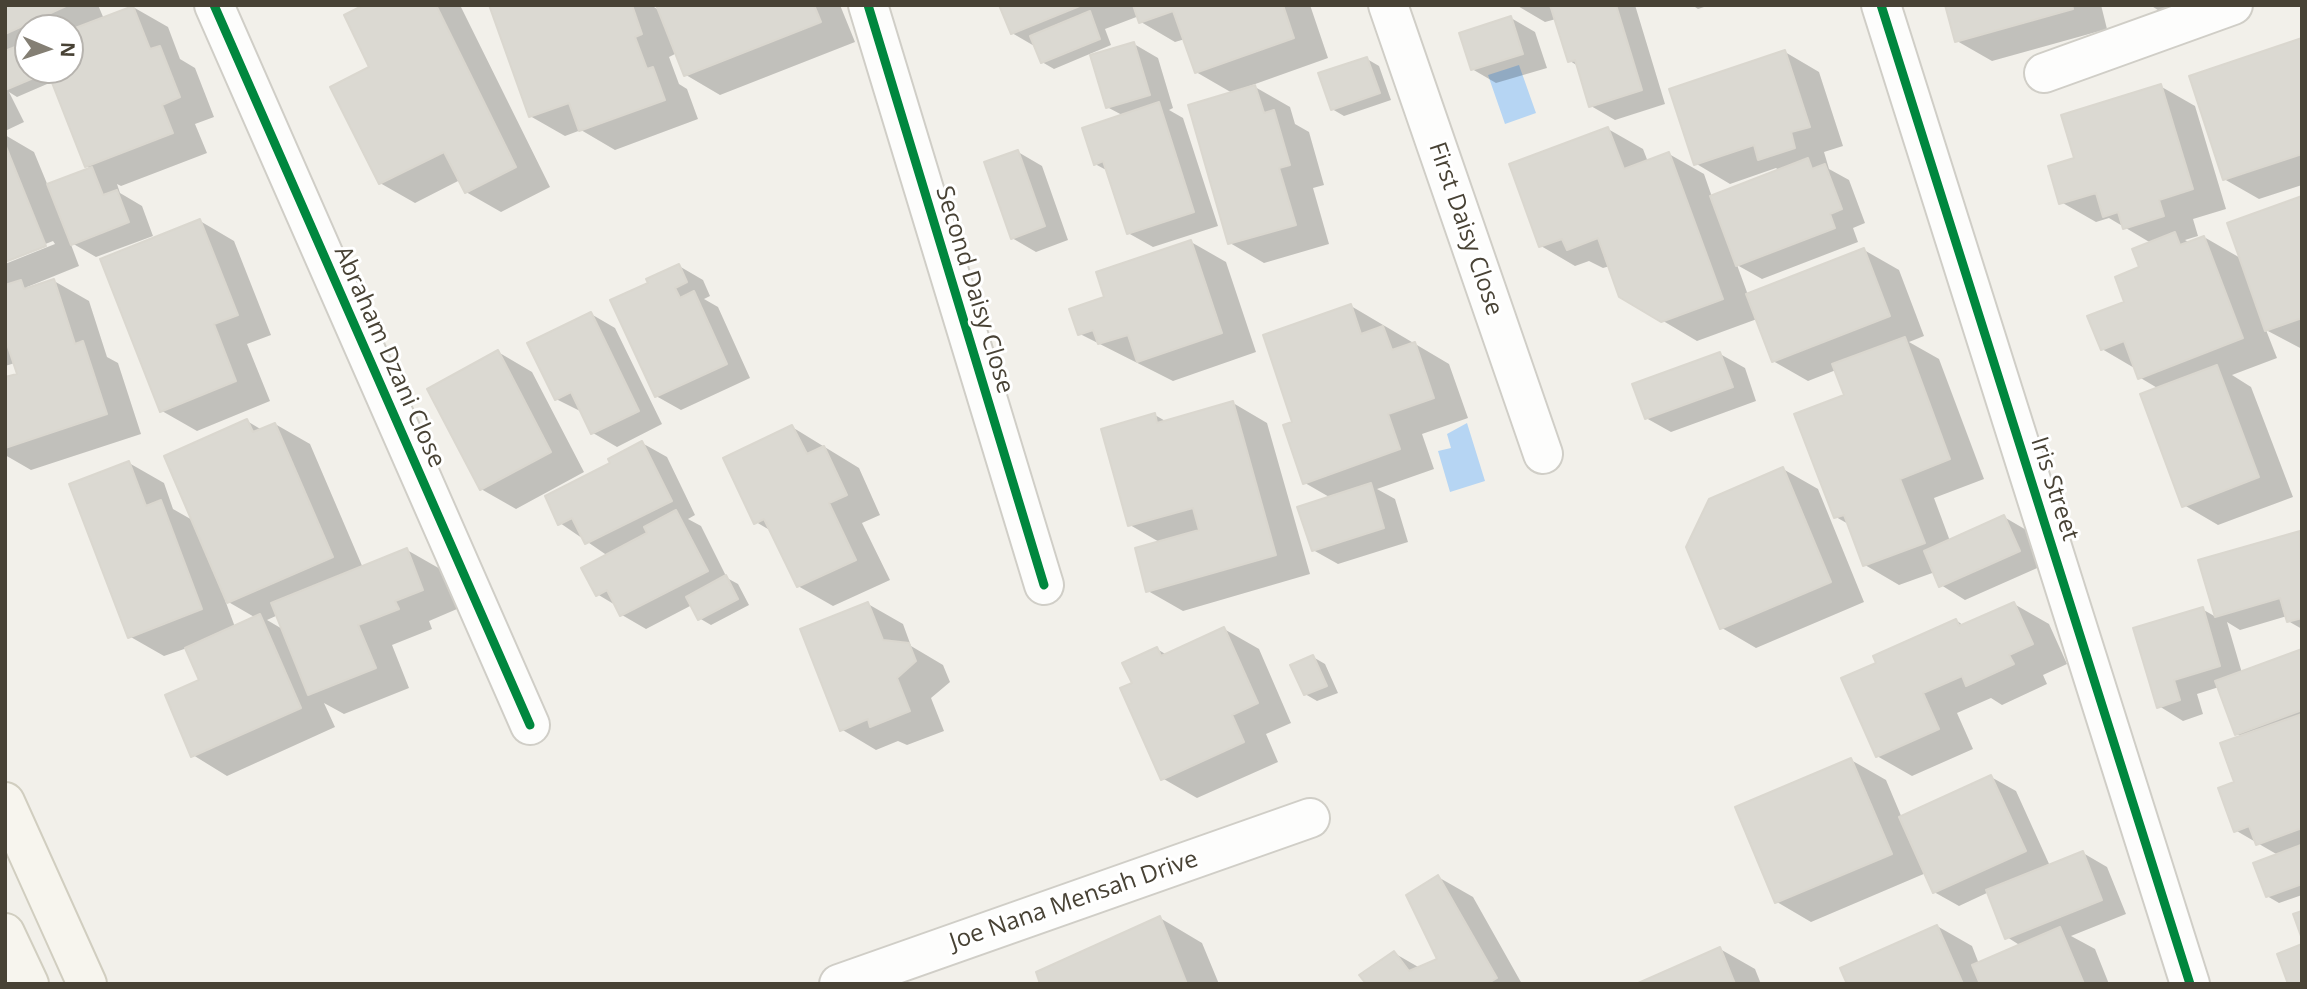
<!DOCTYPE html>
<html>
<head>
<meta charset="utf-8">
<style>
  body { margin:0 }
  #map { position:relative; width:2307px; height:989px; overflow:hidden; background:#f2f0ea; font-family:"Open Sans",sans-serif }
  canvas { display:block }
  .frame { position:absolute; inset:0; border:7px solid #484235; pointer-events:none }
  .north { position:absolute; left:14px; top:14px; width:70px; height:70px; box-sizing:border-box; background:#fff; border:2px solid #b6b3ae; border-radius:50%; rotate:92deg; font-size:19px; font-weight:700; line-height:28px; text-align:center; color:#484235 }
  .north::after { content:''; display:block; margin:auto; width:24px; height:32px; background:#847f74; clip-path:polygon(50% 0,100% 100%,50% 72%,0 100%) }
</style>
</head>
<body>
<div id="map">
<canvas width="2307" height="989"></canvas>
<div class="frame"></div>
<div class="north">N</div>
</div>
<script>
const ctx = document.querySelector('canvas').getContext('2d');
ctx.lineJoin = 'round';
function paint(path, color) {
  ctx.fillStyle = color;
  ctx.fill(path, 'evenodd');
}
function shape(rows) {
  const path = new Path2D();
  for (const r of rows) {
    path.moveTo(r[0], r[1]);
    for (let i = 2; i < r.length; i += 2) path.lineTo(r[i], r[i + 1]);
  }
  return path;
}
function strokePath(path, color, width, dash) {
  ctx.strokeStyle = color;
  ctx.lineWidth = width;
  ctx.lineCap = dash ? 'butt' : 'round';
  ctx.setLineDash(dash || []);
  ctx.stroke(path);
}
function write(font, color, halo, rows, align = 'center') {
  ctx.font = font + ' "Open Sans",sans-serif';
  ctx.lineWidth = 6;
  ctx.setLineDash([]);
  ctx.textBaseline = 'middle';
  ctx.strokeStyle = halo;
  ctx.fillStyle = color;
  for (const [text, x, y, turn = 0] of rows) {
    ctx.save();
    ctx.translate(x, y);
    ctx.rotate((+turn || 0) * Math.PI / 180);
    ctx.textAlign = isNaN(turn) ? turn : align;
    if (halo) ctx.strokeText(text, 0, 0);
    ctx.fillText(text, 0, 0);
    ctx.restore();
  }
}
const water = shape([
  [1519,65,1536,113,1505,124,1488,75],
  [1467,423,1485,481,1450,492,1438,451,1451,448,1447,434]
]);
const shadow = shape([
  [5,5,98,5,104,19,133,7,168,27,180,59,195,68,214,117,195,124,207,153,121,186,117,184,120,193,142,206,153,236,96,257,70,242,79,266,27,287,28,289,54,281,89,301,107,357,118,363,141,434,31,470,5,455,5,379,19,375,15,363,5,366,5,264,55,244,53,241,5,260,5,135,34,152,48,186,91,169,86,166,54,81,17,97,9,92,24,122,5,131,5,53,9,52,5,50],
  [28,28,70,28,70,70,28,70],
  [368,5,460,5,550,187,501,212,466,192,460,180,415,203,380,183],
  [491,5,651,5,660,11,658,5,840,5,855,42,720,95,686,75,677,53,669,57,679,84,687,89,698,119,615,150,581,130,565,136,530,116],
  [1001,5,1310,5,1328,58,1244,88,1244,90,1255,87,1290,107,1295,124,1309,132,1324,185,1313,188,1329,244,1264,263,1230,243,1234,94,1196,72,1185,39,1175,42,1141,22,1139,16,1105,29,1111,45,1054,69,1042,62,1036,47,1012,33],
  [1516,5,1635,5,1665,104,1615,120,1591,106,1578,66,1570,61,1556,19,1545,22],
  [1692,5,1710,5,1698,9],
  [1947,5,2101,5,2107,29,1992,61,1957,41],
  [2150,5,2209,5,2169,17],
  [1511,18,1535,32,1547,68,1496,83,1472,69],
  [2302,39,2302,185,2259,199,2224,179],
  [1134,44,1158,58,1173,108,1169,110,1183,118,1218,226,1153,247,1128,233,1108,171,1095,164,1124,116,1107,107],
  [1785,52,1819,72,1843,146,1824,152,1829,169,1849,180,1865,223,1853,228,1858,242,1762,279,1737,265,1748,295,1864,250,1899,270,1924,336,1909,342,1939,359,1984,479,1934,498,1950,541,2004,517,2028,531,2044,565,1965,600,1941,585,1935,572,1899,585,1865,565,1850,525,1836,517,1846,396,1836,370,1808,381,1773,361,1757,319,1697,341,1621,296,1610,266,1603,268,1589,261,1575,266,1541,246,1608,129,1643,149,1648,162,1669,154,1704,174,1712,197,1780,171,1776,168,1730,184,1695,163],
  [1367,59,1379,66,1391,100,1344,116,1332,109],
  [2160,86,2195,106,2226,209,2193,219,2198,236,2185,240,2190,243,2204,237,2242,259,2302,198,2302,349,2266,330,2277,358,2232,375,2251,387,2293,497,2218,525,2184,505,2159,389,2139,377,2136,369,2102,349,2151,243,2109,218,2096,222,2061,202,2076,159],
  [1018,152,1042,166,1068,240,1036,252,1012,238],
  [200,221,234,241,271,335,247,344,270,401,197,431,162,411],
  [1191,242,1226,262,1256,352,1173,381,1080,334,1107,299],
  [679,266,703,280,710,296,704,299,718,307,750,378,681,410,656,396,650,284],
  [1351,306,1449,364,1468,418,1422,434,1434,469,1377,489,1395,499,1408,542,1338,564,1313,550,1331,498,1305,483,1295,424],
  [591,314,615,328,662,424,617,447,593,433,582,412,556,399],
  [498,352,532,372,584,472,516,509,481,489],
  [1720,354,1745,368,1756,401,1671,432,1646,418],
  [1233,403,1267,423,1310,574,1183,611,1148,591,1161,543,1130,525,1155,415,1167,422],
  [247,421,262,430,275,424,310,444,363,568,407,550,442,570,457,609,429,621,432,629,392,645,409,688,344,714,324,703,335,727,227,776,193,755,201,681,187,648,164,656,129,636,129,463,164,483,173,509,194,521],
  [225,600,256,618,235,627],
  [278,615,284,630,267,620],
  [792,427,859,468,880,515,862,523,890,580,833,606,798,586,773,532,756,522],
  [642,443,667,457,695,515,688,519,701,526,727,578,738,584,749,605,711,625,699,618,692,605,646,629,622,615,617,606,597,594,608,556,560,523,612,464],
  [1783,469,1818,489,1864,602,1756,648,1722,628],
  [2299,533,2302,629,2288,621,2287,616,2240,630,2227,622,2242,673,2302,651,2302,895,2279,903,2267,896,2278,855,2235,830,2236,783,2242,737,2237,734,2219,687,2197,694,2203,714,2183,721,2159,706,2202,609,2216,617],
  [868,604,903,624,911,646,943,665,950,682,931,698,944,731,907,745,898,741,876,750,841,729],
  [2014,604,2049,624,2067,664,2043,675,2047,684,2002,705,1991,698,1957,713,1973,749,1912,776,1877,756,1879,664,1956,620,1964,626],
  [1224,629,1259,649,1291,723,1266,734,1278,762,1197,798,1162,778,1134,684,1157,649,1167,655],
  [1313,657,1325,664,1338,693,1317,701,1305,694],
  [1851,760,1886,780,1902,818,1991,777,2016,791,2050,866,2083,853,2107,867,2126,914,2071,936,2095,949,2109,984,1848,984,1937,926,1972,946,1979,964,2021,946,2007,937,1989,892,1959,906,1934,892,1926,873,1811,922,1777,902],
  [1438,877,1473,897,1522,984,1368,984,1394,953,1420,968,1440,960],
  [1160,918,1202,943,1219,984,1042,984],
  [1720,949,1755,969,1761,984,1640,984]
]);
const building = shape([
  [5,5,68,5,5,34,5,5],
  [364,5,436,5,516,167,465,193,444,152,379,184,330,87,369,67,344,15,364,5],
  [489,5,632,5,642,34,635,37,647,69,653,67,665,100,579,131,569,103,529,117,489,5],
  [656,5,814,5,821,22,684,76,656,5],
  [999,5,1082,5,1011,34,999,5],
  [1133,5,1283,5,1294,38,1195,73,1173,11,1139,23,1133,5],
  [1550,5,1616,5,1642,90,1589,107,1575,60,1568,62,1550,5],
  [1945,5,2072,5,2073,9,1955,42,1945,5],
  [133,6,150,49,160,46,180,97,162,105,173,133,85,167,47,70,70,70,70,30,133,6],
  [1090,11,1100,39,1041,63,1030,36,1090,11],
  [1511,16,1523,54,1471,70,1459,33,1511,16],
  [2302,38,2302,154,2223,180,2189,76,2302,38],
  [28,42,28,70,41,70,43,74,5,90,5,51,28,42],
  [1134,42,1150,95,1106,108,1090,55,1134,42],
  [1785,50,1810,127,1791,132,1795,148,1758,160,1754,145,1694,165,1669,89,1785,50],
  [1367,57,1380,93,1331,110,1318,73,1367,57],
  [2161,84,2193,189,2159,200,2164,216,2123,229,2118,212,2103,217,2096,193,2059,204,2048,166,2074,158,2061,115,2161,84],
  [1255,85,1264,113,1274,110,1290,165,1279,168,1296,225,1228,244,1188,105,1255,85],
  [1159,102,1194,212,1127,234,1103,161,1094,165,1082,128,1159,102],
  [1608,127,1624,169,1669,152,1723,299,1661,322,1619,297,1598,238,1567,250,1562,239,1539,247,1509,164,1608,127],
  [5,144,46,246,5,262,5,144],
  [1018,150,1045,226,1011,239,984,162,1018,150],
  [1808,158,1812,169,1825,164,1842,209,1830,214,1835,228,1736,266,1710,196,1808,158],
  [92,167,103,195,117,190,129,222,71,245,47,184,92,167],
  [2302,196,2302,318,2265,331,2227,223,2302,196],
  [200,219,238,315,214,324,236,381,160,412,100,259,200,219],
  [2175,232,2180,245,2204,236,2243,338,2138,379,2124,341,2101,350,2087,316,2124,302,2115,277,2139,267,2132,249,2175,232],
  [1191,240,1222,333,1137,362,1128,335,1098,344,1093,330,1078,335,1069,309,1104,297,1096,272,1191,240],
  [1864,248,1890,316,1772,362,1746,294,1864,248],
  [679,264,687,282,675,288,680,298,694,291,727,364,655,397,610,300,648,283,646,279,679,264],
  [54,279,75,344,83,341,107,414,5,448,5,377,17,374,5,338,5,285,21,280,24,289,54,279],
  [1351,304,1361,334,1383,326,1392,350,1415,342,1434,398,1388,414,1400,449,1303,484,1283,425,1292,422,1263,335,1351,304],
  [591,312,639,411,591,434,571,392,555,400,527,343,591,312],
  [1905,337,1950,459,1900,479,1925,543,1863,566,1844,515,1834,518,1794,414,1844,395,1832,364,1905,337],
  [498,350,551,452,480,490,427,389,498,350],
  [1720,352,1733,387,1645,419,1632,384,1720,352],
  [2217,365,2259,477,2182,507,2140,394,2217,365],
  [1233,401,1276,555,1146,592,1135,548,1199,530,1193,508,1128,526,1101,429,1155,413,1157,423,1233,401],
  [247,419,253,432,275,423,333,557,227,603,164,456,247,419],
  [792,425,807,454,824,446,847,495,829,503,856,560,797,587,764,519,754,524,723,458,792,425],
  [642,441,672,501,585,544,572,518,558,525,545,496,610,463,608,459,642,441],
  [129,461,146,506,161,500,202,609,128,638,69,484,129,461],
  [1783,467,1831,582,1720,629,1686,547,1709,499,1783,467],
  [1371,483,1384,528,1312,551,1297,507,1371,483],
  [676,510,708,571,620,616,607,590,596,596,581,568,647,533,644,527,676,510],
  [2004,515,2020,551,1939,587,1924,551,2004,515],
  [2300,531,2302,618,2287,622,2280,598,2215,617,2198,560,2300,531],
  [407,548,423,590,395,601,399,609,358,625,376,668,308,695,271,603,407,548],
  [726,575,738,599,698,620,686,597,726,575],
  [868,602,883,640,909,643,916,661,897,678,910,711,870,727,868,719,840,731,800,629,868,602],
  [2014,602,2033,644,2009,655,2014,664,1966,686,1962,676,1923,693,1939,729,1876,757,1841,678,1876,663,1873,656,1956,619,1959,626,2014,602],
  [2203,607,2220,666,2174,680,2180,700,2157,708,2133,628,2203,607],
  [260,614,301,708,191,757,165,695,199,680,185,648,260,614],
  [1224,627,1258,703,1232,715,1244,742,1161,780,1120,688,1132,683,1122,663,1157,647,1161,656,1224,627],
  [2302,649,2302,710,2235,735,2215,681,2302,649],
  [1313,655,1327,686,1304,695,1290,665,1313,655],
  [2302,714,2302,828,2256,845,2249,826,2234,832,2218,788,2234,782,2220,743,2302,714],
  [1851,758,1892,854,1775,903,1735,807,1851,758],
  [1991,775,2026,851,1933,893,1899,817,1991,775],
  [2301,845,2302,884,2266,897,2253,863,2301,845],
  [2083,851,2102,900,2005,939,1986,890,2083,851],
  [1438,875,1497,978,1487,984,1366,984,1359,975,1394,951,1409,971,1437,959,1406,895,1438,875],
  [2302,911,2302,939,2293,914,2302,911],
  [1160,916,1187,984,1040,984,1036,972,1160,916],
  [1937,925,1963,984,1847,984,1840,968,1937,925],
  [2060,927,2084,984,1980,984,1972,965,2060,927],
  [2302,944,2302,984,2288,984,2277,954,2302,944],
  [1720,947,1735,984,1636,984,1720,947]
]);
const minor = shape([
  [214,5,530,725],
  [868,5,1044,585],
  [1388,5,1543,454],
  [1881,5,2190,984],
  [2044,73,2233,5],
  [839,984,1310,818]
]);
const secondary = shape([
  [5,802,87,984],
  [5,933,29,984]
]);
const cycleway = shape([
  [214,5,530,725],
  [868,5,1044,585],
  [1881,5,2190,984]
]);
const streetNames = [
  ["First Daisy Close",1465,229,71],
  ["Second Daisy Close",974,290,73],
  ["Abraham Dzani Close",389,357,66],
  ["Iris Street",2054,489,72],
  ["Joe Nana Mensah Drive",1074,901,-19]
];
paint(water, '#b6d5f3');
paint(shadow, '#0003');
paint(building, '#dbd9d2');
strokePath(building, '#dad7cf', 2);
strokePath(minor, '#d0cec7', 42);
strokePath(secondary, '#d1cec0', 42);
strokePath(minor, '#fdfdfc', 38);
strokePath(secondary, '#f7f5ee', 38);
strokePath(cycleway, '#00873e', 9);
write('24px', '#484235', '#fff', streetNames);
</script>
</body>
</html>
